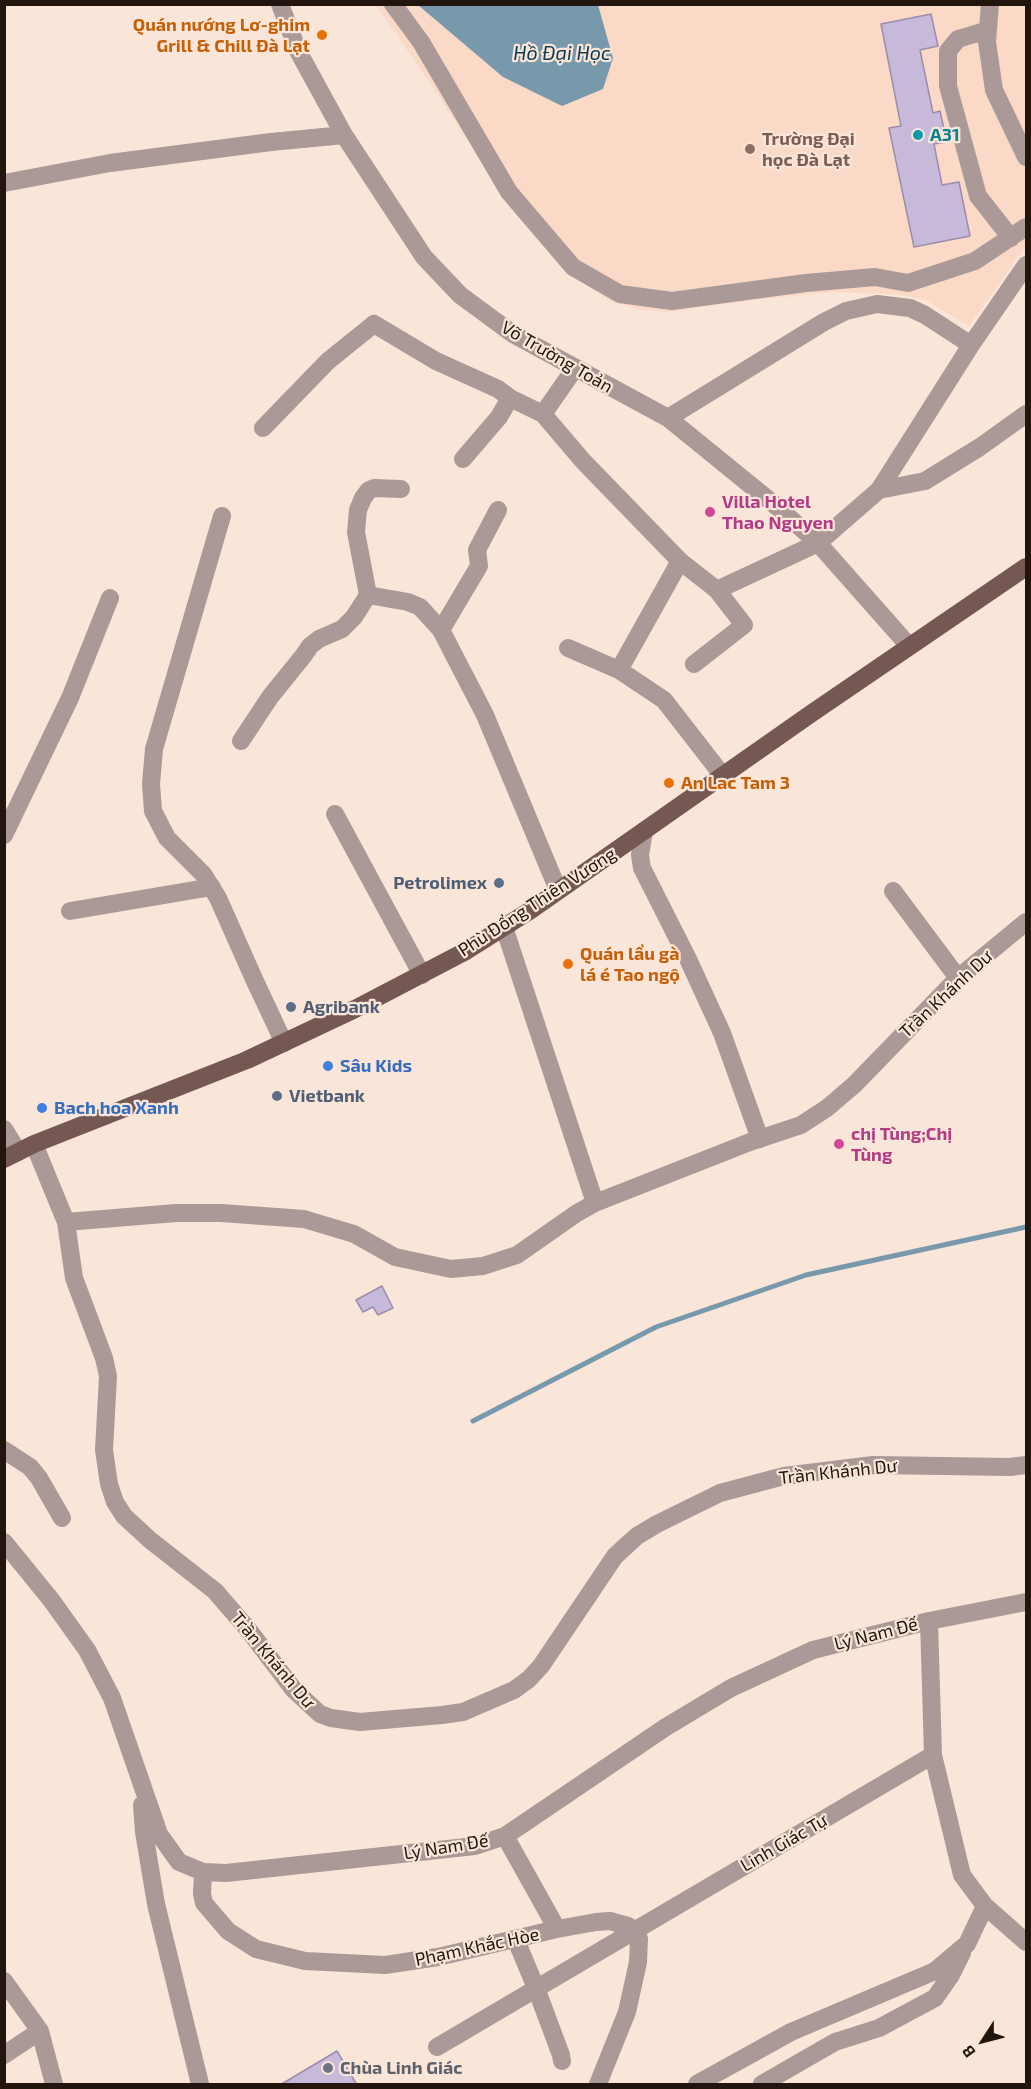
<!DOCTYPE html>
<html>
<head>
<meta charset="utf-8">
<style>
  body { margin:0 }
  #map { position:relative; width:1031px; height:2089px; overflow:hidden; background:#fae5d9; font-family:"Exo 2",sans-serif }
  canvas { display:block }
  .frame { position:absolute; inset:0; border:6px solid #21150e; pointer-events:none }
  .north { position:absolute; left:953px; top:2011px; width:60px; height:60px; -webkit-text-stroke:4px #fae5d9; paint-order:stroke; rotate:234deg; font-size:16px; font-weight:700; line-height:24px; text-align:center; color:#21150e }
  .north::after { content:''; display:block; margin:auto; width:21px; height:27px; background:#21150e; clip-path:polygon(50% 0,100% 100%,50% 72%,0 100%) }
</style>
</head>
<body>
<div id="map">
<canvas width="1031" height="2089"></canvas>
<div class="frame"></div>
<div class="north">B</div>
</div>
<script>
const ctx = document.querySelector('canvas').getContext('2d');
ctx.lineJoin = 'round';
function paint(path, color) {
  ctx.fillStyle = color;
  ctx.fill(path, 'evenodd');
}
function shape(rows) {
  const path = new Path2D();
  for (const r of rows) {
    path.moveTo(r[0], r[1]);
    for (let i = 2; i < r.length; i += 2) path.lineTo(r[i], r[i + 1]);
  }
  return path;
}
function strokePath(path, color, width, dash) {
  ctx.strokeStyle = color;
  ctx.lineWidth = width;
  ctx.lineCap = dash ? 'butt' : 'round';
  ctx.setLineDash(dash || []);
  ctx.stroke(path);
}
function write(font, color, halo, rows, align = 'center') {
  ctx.font = font + ' "Exo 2",sans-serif';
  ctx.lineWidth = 4.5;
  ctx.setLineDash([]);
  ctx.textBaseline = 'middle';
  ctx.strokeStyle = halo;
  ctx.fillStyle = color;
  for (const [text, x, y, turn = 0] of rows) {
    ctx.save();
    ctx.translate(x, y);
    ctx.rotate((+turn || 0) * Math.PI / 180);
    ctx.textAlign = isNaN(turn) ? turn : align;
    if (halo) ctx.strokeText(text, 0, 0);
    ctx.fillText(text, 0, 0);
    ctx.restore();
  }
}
const built = shape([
  [376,5,1026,5,1026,246,969,326,925,300,896,294,833,292,753,300,668,312,640,310,610,301,566,271,514,212,432,86]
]);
const water = shape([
  [418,5,598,5,613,58,603,89,562,106,503,77]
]);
const stream = shape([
  [473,1421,656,1327,806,1275,1026,1227]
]);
const building = shape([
  [931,14,938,46,920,50,933,113,940,111,947,142,934,144,942,185,959,182,970,236,914,247,889,128,901,126,881,24,931,14],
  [382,1286,393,1308,378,1315,373,1307,363,1312,356,1300,382,1286],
  [337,2051,357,2085,280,2085,337,2051]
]);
const minor = shape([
  [280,4,298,51,344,135,424,257,460,295,513,334,668,418,775,505,818,543,909,646],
  [393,4,421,42,509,192,573,267,620,294,672,301,806,283,875,277,908,283,975,261,1026,227],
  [990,4,987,42,994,90,1026,157],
  [988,30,958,39,948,51,948,86,978,196,1011,238],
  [4,183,110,163,271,142,344,135],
  [543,414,575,368],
  [668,418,824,322,846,311,877,304,910,308,925,315,971,345],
  [263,428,328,361,374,324,436,361,498,389,510,398,543,414,583,461,680,561,717,590,818,543,879,490,971,345,1026,265],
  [463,459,499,417,510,398],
  [879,490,925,481,980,447,1026,414],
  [222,516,154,749,151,784,153,811,167,838,203,874,218,898,254,979,284,1043],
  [368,595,408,602,420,607,441,630,485,715,558,890],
  [441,630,479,566,477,550,498,510],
  [568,648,619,670,664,700,723,776],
  [694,664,744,625,717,590],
  [619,670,680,561],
  [241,741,270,697,304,655,310,646,319,639,342,629,354,617,368,595,356,532,358,510,363,498,369,490,374,488,401,489],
  [335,814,422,975],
  [644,831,640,855,642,868,688,959,722,1033,760,1139],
  [4,835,70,698,110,598],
  [893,891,958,978],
  [70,911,212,887],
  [504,927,595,1203],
  [4,1129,18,1152],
  [34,1144,66,1222,74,1278,104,1358,108,1376,104,1450,109,1484,115,1502,124,1516,150,1540,215,1591,247,1628,294,1690,320,1714,331,1718,360,1722,442,1715,463,1712,514,1690,529,1679,541,1666,615,1556,637,1536,657,1524,720,1493,784,1476,873,1465,1010,1467,1026,1465],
  [66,1222,176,1213,221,1213,304,1219,354,1234,395,1257,451,1269,483,1266,517,1255,577,1213,595,1203,750,1142,801,1125,827,1108,854,1085,958,978,1026,922],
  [4,1450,30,1467,39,1478,62,1518],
  [4,1542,52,1601,87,1650,112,1698,159,1834,179,1862,203,1872,226,1873,475,1846,505,1836,666,1727,731,1688,813,1650,929,1621,1026,1602],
  [929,1621,933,1755,962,1875,985,1906,1026,1942],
  [142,1805,144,1832,156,1904,200,2084],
  [505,1836,557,1929],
  [203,1872,202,1894,204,1903,228,1931,256,1949,305,1961,385,1965,438,1957,557,1929,596,1922,610,1921,628,1926,635,1930,639,1939,638,1962,627,2012,598,2084],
  [516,1940,536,1988,561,2055,562,2061],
  [4,1981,40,2031,54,2084],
  [437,2047,933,1755],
  [4,2055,40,2031],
  [697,2084,791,2032,935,1971,967,1944,985,1906],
  [762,2084,835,2042,879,2028,935,1998,951,1975,962,1953]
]);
const major = shape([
  [4,1159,34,1144,247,1060,355,1009,466,951,531,910,812,713,1026,567]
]);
const markers = [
  [322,35,6,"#e8710a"],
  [918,135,6,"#0f9aa8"],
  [750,149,6,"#8d6e63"],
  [710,512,6,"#d1479c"],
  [669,783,6,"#e8710a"],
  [499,883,6,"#5c6f8a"],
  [568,964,6,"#e8710a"],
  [291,1007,6,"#5c6f8a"],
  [328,1066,6,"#3f7fe0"],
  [277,1096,6,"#5c6f8a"],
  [42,1108,6,"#3f7fe0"],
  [839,1144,6,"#d1479c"],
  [328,2068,6,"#6b7280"]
];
const foodNames = [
  ["Quán nướng Lơ-ghim",310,25,"right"],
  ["Grill & Chill Đà Lạt",310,46,"right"],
  ["An Lac Tam 3",681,783],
  ["Quán lẩu gà",580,954],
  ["lá é Tao ngộ",580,975]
];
const cultureNames = [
  ["A31",930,135]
];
const educationNames = [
  ["Trường Đại",762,139],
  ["học Đà Lạt",762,160]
];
const streetNames = [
  ["Võ Trường Toản",557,357,30],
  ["Phù Đổng Thiên Vương",537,902,-33],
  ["Trần Khánh Dư",946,994,-43],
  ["Trần Khánh Dư",838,1472,-6],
  ["Lý Nam Đế",876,1634,-14],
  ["Trần Khánh Dư",273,1660,50],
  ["Linh Giác Tự",784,1843,-30],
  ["Lý Nam Đế",446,1847,-9],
  ["Phạm Khắc Hòe",477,1947,-12]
];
const hotelNames = [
  ["Villa Hotel",722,502],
  ["Thao Nguyen",722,523],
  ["chị Tùng;Chị",851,1134],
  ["Tùng",851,1155]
];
const serviceNames = [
  ["Petrolimex",487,883,"right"],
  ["Agribank",303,1007],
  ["Vietbank",289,1096]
];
const shopNames = [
  ["Sâu Kids",340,1066],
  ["Bach hoa Xanh",54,1108]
];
const worshipNames = [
  ["Chùa Linh Giác",340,2068]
];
const waterNames = [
  ["Hồ Đại Học",562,53]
];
paint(built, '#fbd9c7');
paint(water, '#7899ac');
strokePath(stream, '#7899ac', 5);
paint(building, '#c7b9d9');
strokePath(building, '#9b8dab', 1.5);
strokePath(minor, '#ab9997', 18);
strokePath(major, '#755754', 18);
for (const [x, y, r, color] of markers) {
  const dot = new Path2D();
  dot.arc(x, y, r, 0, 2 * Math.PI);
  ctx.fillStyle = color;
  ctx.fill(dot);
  strokePath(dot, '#fae5d9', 2);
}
write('bold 18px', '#c56008', '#fae5d9', foodNames, 'left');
write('bold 18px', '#0d838f', '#fae5d9', cultureNames, 'left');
write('bold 18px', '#785e54', '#fae5d9', educationNames, 'left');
write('18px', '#21150e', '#fae5d9', streetNames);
write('bold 18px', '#b23c85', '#fae5d9', hotelNames, 'left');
write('bold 18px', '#4e5e75', '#fae5d9', serviceNames, 'left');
write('bold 18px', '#366cbe', '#fae5d9', shopNames, 'left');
write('bold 18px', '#5b616d', '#fae5d9', worshipNames, 'left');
write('italic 20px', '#0d3b51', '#fae5d9', waterNames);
</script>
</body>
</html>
